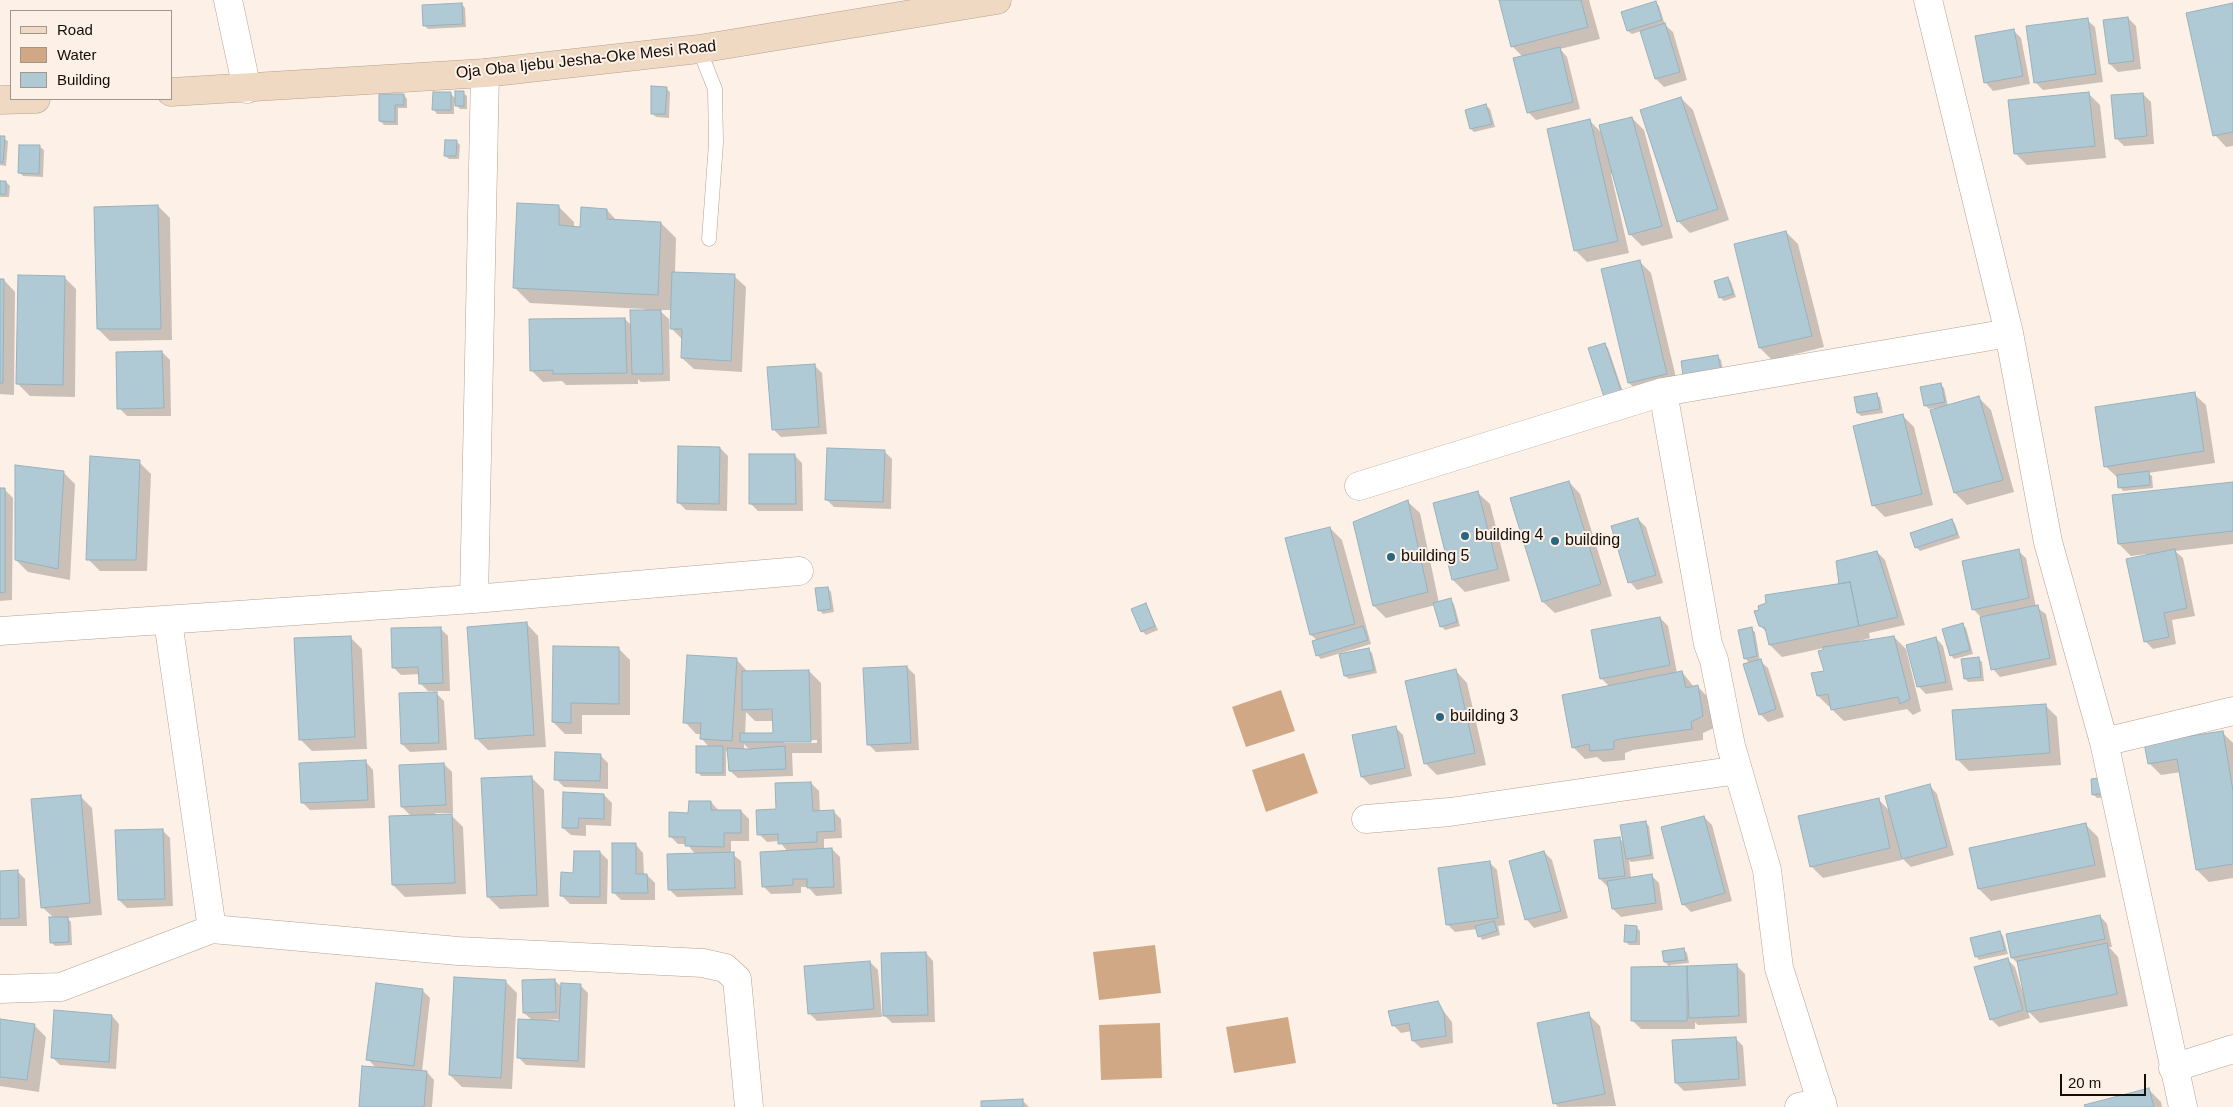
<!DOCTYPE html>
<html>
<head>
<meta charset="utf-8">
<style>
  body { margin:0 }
  #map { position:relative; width:2233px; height:1107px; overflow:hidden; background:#fdf1e7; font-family:Helvetica,sans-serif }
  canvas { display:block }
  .legend { position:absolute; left:10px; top:10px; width:162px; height:90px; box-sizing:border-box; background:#fdf1e7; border:1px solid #a0968e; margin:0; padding:6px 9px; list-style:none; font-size:15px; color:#140e08 }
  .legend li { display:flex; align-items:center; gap:10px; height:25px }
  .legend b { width:25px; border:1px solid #a0968e }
  .scale { position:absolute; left:2060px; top:1074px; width:86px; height:22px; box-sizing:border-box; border:2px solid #140e08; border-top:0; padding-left:6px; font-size:15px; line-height:18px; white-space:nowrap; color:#140e08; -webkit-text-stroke:4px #fdf1e7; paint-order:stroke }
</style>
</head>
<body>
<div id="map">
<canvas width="2233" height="1107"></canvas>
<ul class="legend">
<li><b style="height:6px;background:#efd9c2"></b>Road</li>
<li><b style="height:14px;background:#d0a886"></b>Water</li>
<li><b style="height:14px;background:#b0cad5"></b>Building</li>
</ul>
<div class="scale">20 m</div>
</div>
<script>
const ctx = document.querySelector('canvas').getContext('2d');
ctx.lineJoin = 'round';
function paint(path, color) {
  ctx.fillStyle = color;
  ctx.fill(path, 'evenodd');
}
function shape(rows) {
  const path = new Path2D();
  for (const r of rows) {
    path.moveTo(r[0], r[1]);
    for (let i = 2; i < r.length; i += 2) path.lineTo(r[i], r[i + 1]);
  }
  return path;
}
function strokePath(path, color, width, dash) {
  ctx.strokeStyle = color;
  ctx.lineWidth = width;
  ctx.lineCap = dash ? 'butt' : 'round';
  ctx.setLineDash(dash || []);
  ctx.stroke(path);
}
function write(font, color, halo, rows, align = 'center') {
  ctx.font = font + ' Helvetica,sans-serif';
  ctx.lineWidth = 4;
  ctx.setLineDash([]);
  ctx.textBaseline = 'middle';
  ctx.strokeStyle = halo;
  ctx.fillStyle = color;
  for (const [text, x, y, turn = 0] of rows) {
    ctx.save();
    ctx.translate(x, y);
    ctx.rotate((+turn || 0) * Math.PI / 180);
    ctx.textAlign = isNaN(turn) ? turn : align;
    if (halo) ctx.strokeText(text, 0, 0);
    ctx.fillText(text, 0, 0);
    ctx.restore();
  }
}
const water = shape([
  [1281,690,1295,731,1246,747,1232,707],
  [1304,753,1318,793,1266,812,1252,770],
  [1155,945,1161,993,1099,1000,1093,952],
  [1288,1017,1296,1063,1234,1073,1226,1027],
  [1160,1023,1162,1078,1101,1080,1099,1025]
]);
const shadow = shape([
  [1500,0,1589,0,1600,39,1560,49,1567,57,1580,109,1536,120,1528,112,1523,57,1512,46],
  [1655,2,1659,6,1665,25,1673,32,1687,80,1664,87,1656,79,1641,31,1632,34,1628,31,1622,13],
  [462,4,465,8,466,27,428,29,425,26],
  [2233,4,2233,146,2226,147,2215,135],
  [2128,18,2136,26,2141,69,2118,72,2110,64],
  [2087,20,2095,27,2103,82,2043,90,2035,82],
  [2013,30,2021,38,2030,84,1993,91,1986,83],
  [666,88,670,92,669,118,656,117,652,113],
  [463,93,467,96,467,109,460,109,454,103,454,114,437,114,434,110,451,94,457,100],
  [2088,93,2100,105,2106,158,2027,165,2015,153],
  [2143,94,2151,102,2154,144,2124,146,2116,138],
  [404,95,407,99,407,108,398,108,398,125,384,125,380,121],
  [1681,98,1693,110,1729,220,1690,233,1678,221],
  [1486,106,1490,109,1495,127,1474,132,1471,129],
  [1632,118,1644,130,1673,238,1642,246,1630,234,1613,173,1611,174,1629,253,1587,262,1575,250,1590,121,1603,134],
  [0,137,8,141,6,166,0,165],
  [456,141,460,145,459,159,449,159,445,156],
  [20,146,40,147,44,150,43,177,23,176,19,172],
  [0,182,6,182,10,186,9,197,0,197],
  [158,206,170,218,172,340,110,341,98,329],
  [559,207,574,222,574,227,581,228,607,210,617,221,661,223,676,238,675,273,734,276,746,287,742,372,694,369,682,358,683,340,669,326,670,381,641,382,638,379,638,384,566,385,562,381,543,382,531,370,625,319,632,326,644,311,645,309,530,303,514,287],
  [659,310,672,310,671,326,669,326,669,319],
  [1786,232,1798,244,1824,347,1772,360,1760,348],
  [1639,261,1651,273,1678,386,1641,394,1629,383],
  [64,277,76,289,75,397,30,396,18,384],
  [1728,278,1731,282,1736,297,1724,301,1720,297],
  [0,280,4,280,15,292,14,395,0,394],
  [1604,344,1608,348,1624,395,1609,400],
  [162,352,170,360,171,416,127,416,119,408],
  [1717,356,1721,360,1725,380,1689,386],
  [814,365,822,373,827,434,781,437,773,429],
  [1940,384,1944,388,1948,406,1979,398,1991,410,2014,492,1967,505,1955,493,1932,411,1940,409,1940,407,1929,409,1925,405],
  [1876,394,1880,398,1883,413,1861,416,1858,413],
  [2194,394,2206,405,2215,463,2148,473,2152,476,2153,488,2123,491,2120,487,2118,478,2105,466],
  [1902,415,1914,427,1933,505,1885,517,1873,505],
  [720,448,728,456,727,511,686,510,678,502],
  [884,451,892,459,891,509,834,507,826,499],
  [794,455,802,463,803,511,758,511,751,504],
  [139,462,151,474,147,571,100,571,88,559],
  [63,472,75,484,70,580,28,572,16,560],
  [1569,482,1580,494,1612,596,1555,613,1543,602],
  [2233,483,2233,544,2175,551,2183,558,2195,616,2172,620,2176,644,2153,649,2145,641,2146,554,2131,556,2119,544],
  [0,489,5,490,13,498,12,600,0,601],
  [1478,493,1490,504,1510,581,1465,592,1453,580,1434,504],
  [1408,502,1420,513,1439,603,1450,600,1454,604,1460,626,1445,630,1441,626,1435,605,1386,618,1374,606],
  [1638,519,1646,527,1663,583,1637,590,1630,582],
  [1952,520,1955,524,1960,538,1920,551,1916,547],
  [1330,528,1342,540,1371,644,1321,659,1317,655,1318,641,1311,635,1286,539],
  [2018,551,2026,558,2036,607,2046,614,2057,665,2000,677,1993,669,1981,617,1973,609],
  [1877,552,1885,560,1905,625,1869,633,1870,638,1859,641,1859,643,1894,637,1906,649,1921,711,1913,715,1907,709,1844,721,1818,696,1826,672,1824,648,1782,657,1770,645,1767,633,1760,625,1840,585],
  [828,588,831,592,834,612,823,614,819,610],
  [1146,604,1158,630,1146,635,1142,631],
  [1660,618,1668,626,1677,673,1682,672,1694,687,1697,686,1709,698,1714,728,1703,733,1703,740,1633,750,1625,753,1625,760,1603,762,1597,757,1585,759,1573,747,1610,687,1601,678],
  [527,624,538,636,546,747,488,750,476,738],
  [1962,624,1966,628,1973,654,1954,659,1951,655],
  [440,628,448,636,450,691,434,691,444,701,447,750,410,752,402,744,434,691,428,691,420,683,420,674,401,675,393,667],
  [1751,629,1755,632,1760,661,1768,668,1784,717,1768,722,1760,714,1750,664,1745,658],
  [350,637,362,649,367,749,312,751,300,739],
  [1936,638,1943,646,1953,690,1926,694,1918,686],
  [618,648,630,660,630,715,582,715,582,734,565,734,553,722],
  [1368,649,1372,653,1377,673,1349,679,1345,676,1341,655],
  [736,659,748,672,809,671,821,683,822,753,792,753,793,776,738,778,730,771,729,751,726,751,726,776,701,776,698,772,710,748,701,738,701,734,696,734,685,722],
  [746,712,755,721,774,721,774,734,745,735],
  [817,740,817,743,784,743,784,741],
  [744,744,750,750,744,750],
  [1979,659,1982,662,1984,681,1968,682,1965,678],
  [907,667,915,675,919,750,876,752,868,744],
  [1456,671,1467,683,1486,765,1437,775,1425,763],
  [2045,705,2057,717,2061,765,1969,771,1957,759],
  [1395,727,1403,735,1412,776,1370,785,1362,777,1353,736],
  [2222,732,2233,743,2233,878,2209,882,2197,870,2181,772,2161,775,2149,763],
  [600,755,608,763,608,789,564,787,556,779],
  [366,762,373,770,375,808,310,810,302,802],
  [444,764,452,772,453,813,435,813,436,816,451,815,463,827,466,894,405,897,393,885,412,817,402,807],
  [532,778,544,790,549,907,500,909,488,897],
  [2092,780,2109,797,2097,798,2093,794],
  [811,783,819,791,820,812,833,811,841,819,842,838,824,839,824,850,832,849,840,857,842,894,816,896,808,887,801,887,801,893,771,894,763,886,788,852,779,841,767,842,759,834,777,810],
  [1930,786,1937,794,1954,855,1911,867,1901,857,1902,860,1823,878,1811,866,1878,799,1890,811],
  [604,795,612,803,611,826,586,825,586,836,571,835,563,828],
  [80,796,92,808,102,915,67,918,71,922,72,945,55,946,51,942,54,918,42,907],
  [711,802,719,811,741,811,749,819,749,841,731,841,731,853,741,861,743,895,677,897,669,889,696,855,687,844,678,844,670,836,690,814],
  [1704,817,1712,825,1732,901,1691,912,1683,904],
  [1646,823,1649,826,1654,859,1631,862,1629,860,1631,878,1652,876,1659,883,1663,910,1621,917,1613,909,1608,887,1600,879,1595,841,1619,838,1625,844],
  [2086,825,2098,837,2106,877,1991,901,1979,889],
  [162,830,170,838,173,906,127,908,119,900],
  [636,845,643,853,644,875,647,875,655,883,655,900,621,900,613,892],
  [600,852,608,860,607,904,570,904,562,896,575,874],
  [1544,852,1552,860,1568,918,1534,928,1527,920,1510,861],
  [1489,862,1497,870,1505,925,1498,926,1500,935,1482,940,1477,929,1455,932,1447,924],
  [17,871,25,879,27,926,0,926,0,872],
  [2100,916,2107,924,2112,947,2109,947,2118,957,2128,1006,2040,1023,2028,1011,2030,1018,1999,1027,1991,1019,2007,959,2015,967,2023,993,2025,992,2020,965,2012,958],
  [1636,927,1640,931,1640,945,1629,945,1625,941],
  [2000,932,2003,936,2008,954,1979,960,1976,956],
  [1684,950,1687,953,1689,963,1670,965,1671,967,1737,966,1745,974,1747,1023,1698,1025,1695,1022,1695,1029,1641,1029,1633,1021,1670,967,1665,962],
  [926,953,933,961,935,1022,892,1023,884,1015],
  [870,962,878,970,882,1017,817,1021,809,1013],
  [554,980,562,987,581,986,588,993,585,1068,526,1065,518,1057,533,1021,524,1013],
  [560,1019,560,1023,546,1022,546,1020],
  [505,981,517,993,512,1089,462,1087,450,1075],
  [422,990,430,998,422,1072,427,1072,434,1080,432,1107,360,1107,376,1068,368,1059],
  [1437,1003,1452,1022,1453,1043,1421,1048,1413,1041,1412,1031,1401,1033,1393,1025],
  [1588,1014,1600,1026,1616,1106,1558,1107,1555,1103],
  [112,1016,119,1024,116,1069,60,1065,52,1057],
  [0,1020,34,1025,46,1037,39,1092,0,1086],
  [1735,1038,1743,1046,1746,1086,1684,1091,1676,1083],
  [2149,1090,2161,1102,2162,1107,2086,1107],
  [1022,1100,1029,1107,983,1107]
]);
const building = shape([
  [1499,0,1581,0,1588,27,1511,47,1499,0],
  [1656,1,1662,20,1627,31,1621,12,1656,1],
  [462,3,463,24,423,26,422,5,462,3],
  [2233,3,2233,132,2213,136,2186,13,2233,3],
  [2128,17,2134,61,2109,64,2103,20,2128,17],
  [2088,18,2096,74,2034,83,2026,26,2088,18],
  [1665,23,1680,72,1655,79,1640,31,1665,23],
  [2014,29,2023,76,1984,83,1975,36,2014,29],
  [1560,47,1573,102,1527,113,1513,58,1560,47],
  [651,86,667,87,665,114,651,114,651,86],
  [455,91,464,91,464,106,455,106,455,91],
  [433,92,451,92,451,110,432,110,433,92],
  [2089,92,2095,146,2014,154,2008,100,2089,92],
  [2143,93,2147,136,2115,139,2111,95,2143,93],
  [379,94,404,94,404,105,395,105,395,122,379,121,379,94],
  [1681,97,1718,209,1677,222,1640,110,1681,97],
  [1486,104,1492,124,1470,129,1465,110,1486,104],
  [1632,117,1662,226,1629,235,1599,125,1632,117],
  [1590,119,1618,241,1574,251,1547,129,1590,119],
  [0,136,5,136,3,163,0,162,0,136],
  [445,140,457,140,456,156,444,156,445,140],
  [19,145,40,145,39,174,18,173,19,145],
  [0,181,6,181,6,194,0,194,0,181],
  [517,203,559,205,559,225,580,227,581,207,607,209,607,219,661,222,658,295,513,288,517,203],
  [158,205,161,329,97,329,94,207,158,205],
  [1786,231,1812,336,1759,348,1734,244,1786,231],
  [1640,260,1667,374,1628,383,1601,269,1640,260],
  [672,272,735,274,731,361,681,358,682,329,670,329,672,272],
  [18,275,65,276,63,385,16,384,18,275],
  [1728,277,1733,294,1719,298,1714,281,1728,277],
  [0,279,4,279,3,383,0,383,0,279],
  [630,310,661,310,663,374,632,374,630,310],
  [625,318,627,373,553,374,553,370,530,371,529,319,625,318],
  [1605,343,1621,391,1604,397,1588,348,1605,343],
  [162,351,164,408,117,409,116,352,162,351],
  [1718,355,1722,376,1684,383,1681,361,1718,355],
  [815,364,819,427,772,430,767,367,815,364],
  [1941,383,1945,402,1924,406,1920,387,1941,383],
  [2195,392,2204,451,2104,467,2095,407,2195,392],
  [1877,393,1880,409,1857,413,1854,397,1877,393],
  [1979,396,2003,480,1954,493,1930,410,1979,396],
  [1903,414,1922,494,1872,506,1853,426,1903,414],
  [678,446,720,447,719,504,677,503,678,446],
  [827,448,885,450,883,502,825,500,827,448],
  [749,454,795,454,796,504,749,504,749,454],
  [90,456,140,460,136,560,86,560,90,456],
  [15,465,64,471,58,569,15,560,15,465],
  [2149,471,2150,485,2118,488,2117,475,2149,471],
  [1569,481,1601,584,1542,602,1510,498,1569,481],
  [2233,482,2233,531,2118,544,2112,495,2233,482],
  [0,488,5,488,5,592,0,593,0,488],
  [1478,491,1498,569,1452,580,1433,503,1478,491],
  [1408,500,1428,592,1373,606,1353,522,1408,500],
  [1638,518,1656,575,1628,583,1611,526,1638,518],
  [1952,519,1957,534,1915,548,1910,533,1952,519],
  [1330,527,1355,624,1310,635,1285,538,1330,527],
  [2019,549,2029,598,1972,610,1962,561,2019,549],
  [2175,549,2187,608,2164,613,2169,637,2144,642,2126,559,2175,549],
  [1877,551,1898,617,1859,626,1850,582,1839,584,1836,561,1877,551],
  [1850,582,1859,626,1769,645,1765,628,1759,626,1754,611,1759,610,1758,606,1766,603,1765,595,1850,582],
  [828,587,831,609,818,611,815,588,828,587],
  [1451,598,1457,622,1440,627,1433,603,1451,598],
  [1146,603,1155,626,1141,632,1131,609,1146,603],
  [2038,605,2050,658,1991,670,1980,617,2038,605],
  [1660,617,1670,665,1600,679,1591,630,1660,617],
  [527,622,534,735,475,739,467,627,527,622],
  [1963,623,1970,650,1950,656,1942,629,1963,623],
  [1363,626,1368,640,1316,656,1312,641,1363,626],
  [441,627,443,683,419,684,418,667,392,668,391,628,441,627],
  [1752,627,1757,656,1744,659,1738,630,1752,627],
  [351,636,355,737,299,740,294,638,351,636],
  [1894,636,1910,699,1900,704,1898,697,1831,710,1828,694,1817,696,1811,673,1824,671,1818,651,1823,650,1823,647,1894,636],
  [1936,637,1946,682,1917,687,1906,645,1936,637],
  [553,646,619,647,619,704,571,703,571,723,552,722,553,646],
  [1369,648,1374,670,1344,676,1339,654,1369,648],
  [687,655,737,658,732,741,700,739,701,723,683,723,687,655],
  [1979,657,1981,677,1964,679,1961,659,1979,657],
  [1761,659,1776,709,1759,715,1743,664,1761,659],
  [907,666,911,743,867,745,863,668,907,666],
  [1456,669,1475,753,1424,764,1405,681,1456,669],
  [809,670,811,742,740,742,740,733,773,733,772,709,742,710,742,671,809,670],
  [1682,671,1686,688,1698,685,1703,716,1691,722,1692,729,1620,739,1614,741,1614,749,1590,751,1589,744,1572,748,1562,695,1682,671],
  [437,692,439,743,401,744,399,693,437,692],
  [2046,704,2050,753,1956,760,1952,710,2046,704],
  [1396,726,1405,768,1361,777,1352,735,1396,726],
  [2223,731,2233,791,2233,864,2196,870,2177,759,2148,764,2144,743,2223,731],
  [696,746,723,746,723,773,696,773,696,746],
  [785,746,786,769,729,771,727,748,748,749,785,746],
  [555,752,601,754,600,781,554,780,555,752],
  [366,760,368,800,301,803,299,763,366,760],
  [444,763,446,805,401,807,399,765,444,763],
  [532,776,537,895,487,897,481,778,532,776],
  [2105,777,2106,793,2092,795,2091,779,2105,777],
  [811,782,813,811,834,810,835,831,817,832,817,842,778,844,778,834,757,835,756,810,776,809,775,783,811,782],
  [1930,784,1947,847,1902,859,1885,796,1930,784],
  [563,792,604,794,604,819,579,818,578,828,562,828,563,792],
  [81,795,90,903,41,908,31,799,81,795],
  [1879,798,1890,848,1810,867,1798,816,1879,798],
  [689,801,711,801,711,810,741,810,741,833,724,833,724,847,685,846,685,837,669,837,669,812,688,813,689,801],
  [452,814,455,883,392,885,389,816,452,814],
  [1704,816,1725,893,1682,905,1661,827,1704,816],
  [1646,821,1651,855,1626,859,1620,825,1646,821],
  [2086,823,2095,865,1978,889,1969,848,2086,823],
  [163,829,165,899,118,900,115,830,163,829],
  [1620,837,1625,876,1599,879,1594,840,1620,837],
  [612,843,636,843,636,874,647,874,648,893,612,893,612,843],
  [832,848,834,887,807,888,807,879,793,879,793,885,762,887,760,852,832,848],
  [574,851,600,851,600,897,560,896,561,872,573,873,574,851],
  [1544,851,1561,911,1525,920,1509,861,1544,851],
  [734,852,735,888,668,890,667,854,734,852],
  [1490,861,1498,918,1446,925,1438,868,1490,861],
  [18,870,19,918,0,919,0,871,18,870],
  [1652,874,1656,903,1612,909,1607,881,1652,874],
  [2100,915,2105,939,2011,958,2006,934,2100,915],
  [49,917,68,917,69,942,50,943,49,917],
  [1494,921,1497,931,1478,937,1475,926,1494,921],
  [1625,925,1637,926,1636,942,1624,942,1625,925],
  [2000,931,2005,950,1975,957,1970,938,2000,931],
  [2107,943,2117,994,2027,1012,2017,961,2107,943],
  [1684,948,1686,960,1664,962,1662,951,1684,948],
  [926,952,928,1015,883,1016,881,953,926,952],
  [2008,958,2023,1010,1990,1020,1974,967,2008,958],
  [870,961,874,1009,808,1014,804,966,870,961],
  [1737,964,1739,1016,1689,1018,1687,966,1737,964],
  [1687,966,1687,1021,1631,1021,1631,967,1687,966],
  [454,977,506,980,501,1078,449,1075,454,977],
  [555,979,556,1012,523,1013,522,980,555,979],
  [376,983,423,989,414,1066,366,1060,376,983],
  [561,983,581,984,578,1061,517,1058,518,1019,559,1021,561,983],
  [1438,1001,1444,1013,1446,1036,1412,1041,1409,1023,1392,1026,1388,1011,1438,1001],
  [54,1010,112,1015,109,1062,51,1058,54,1010],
  [1589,1012,1605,1094,1553,1104,1537,1023,1589,1012],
  [0,1019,35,1024,27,1080,0,1077,0,1019],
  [1736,1037,1739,1079,1675,1083,1672,1040,1736,1037],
  [362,1066,427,1071,424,1107,359,1107,362,1066],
  [2149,1088,2154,1107,2085,1107,2084,1105,2149,1088],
  [1023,1099,1023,1107,981,1107,981,1101,1023,1099]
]);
const lane = shape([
  [699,49,715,89,716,143,709,239]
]);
const street = shape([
  [228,0,247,89],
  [1928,0,2009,333,2048,542,2104,742,2183,1107],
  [1359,486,1663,392],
  [474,599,799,571],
  [168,621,212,929],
  [0,631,474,599,485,73],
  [2104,742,2233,711],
  [1366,819,1450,812,1738,770],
  [0,989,61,987,212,929,458,951,703,963,725,968,737,979,749,1107],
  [2173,1068,2233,1049],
  [1799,1107,1822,1102],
  [1823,1107,1779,968,1767,870,1731,746,1714,660,1708,644,1663,392,2009,333]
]);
const secondary = shape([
  [171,92,485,73,699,49,997,0],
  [0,100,36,99]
]);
const markers = [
  [1465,536,5,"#2a677e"],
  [1555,541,5,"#2a677e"],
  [1391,557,5,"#2a677e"],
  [1440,717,5,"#2a677e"]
];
const streetNames = [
  ["Oja Oba Ijebu Jesha-Oke Mesi Road",586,60,-6]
];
const poiNames = [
  ["building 4",1475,536],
  ["building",1565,541],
  ["building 5",1401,557],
  ["building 3",1450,717]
];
paint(water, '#d0a886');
paint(shadow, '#0003');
paint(building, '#b0cad5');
strokePath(building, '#98b1bc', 1);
strokePath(lane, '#b4a191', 15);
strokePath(street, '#b4a191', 29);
strokePath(secondary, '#b4a191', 29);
strokePath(lane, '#fff', 14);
strokePath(street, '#fff', 28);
strokePath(secondary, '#efd9c2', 28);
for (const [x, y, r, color] of markers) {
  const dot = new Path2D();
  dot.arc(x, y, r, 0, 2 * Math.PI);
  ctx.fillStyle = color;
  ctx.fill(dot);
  strokePath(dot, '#fdf1e7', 2);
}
write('16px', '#140e08', '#fdf1e7', streetNames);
write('16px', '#140e08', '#fdf1e7', poiNames, 'left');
</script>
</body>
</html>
